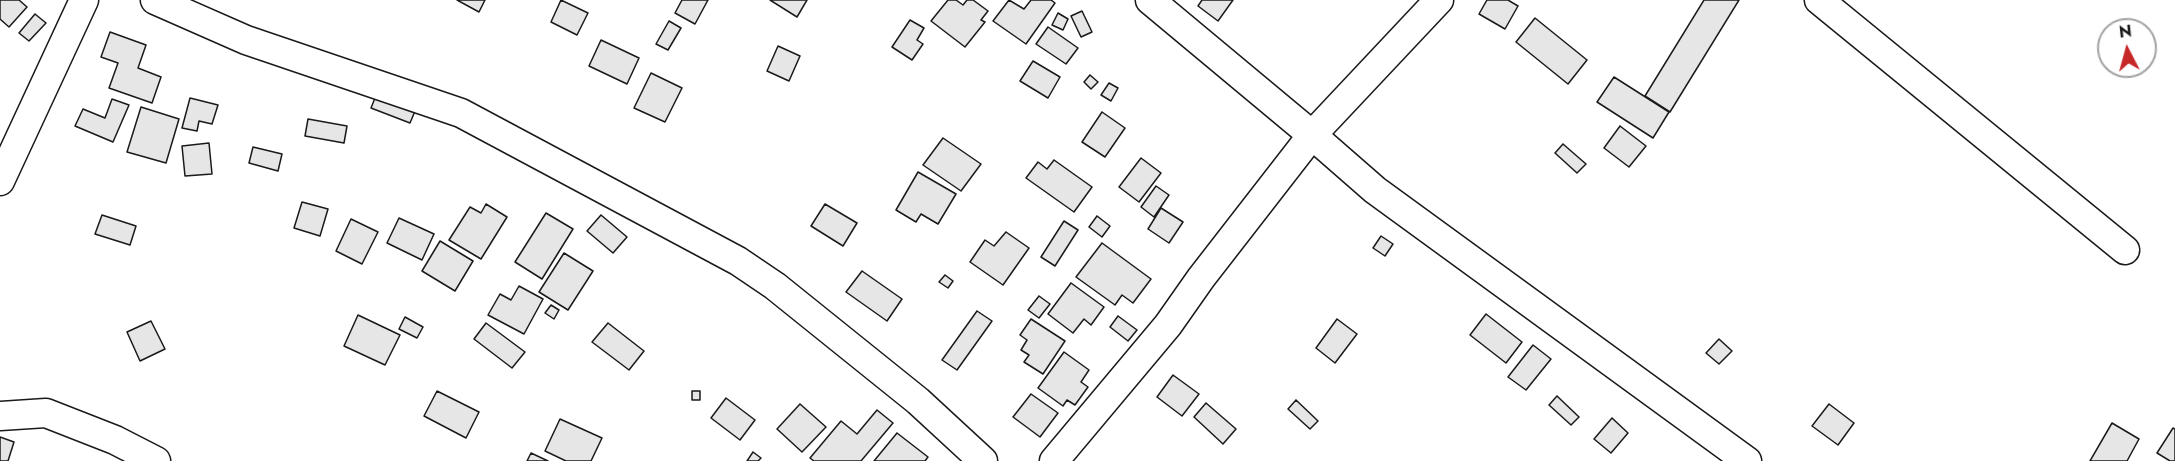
<!DOCTYPE html>
<html>
<head>
<meta charset="utf-8">
<style>
  body { margin:0 }
  #map { position:relative; width:2175px; height:461px; overflow:hidden; background:#fff; font-family:Jost,sans-serif }
  canvas { display:block }
  .north { position:absolute; left:2097px; top:18px; width:60px; height:60px; box-sizing:border-box; background:#fff; border:2px solid #a3a3a3; border-radius:50%; rotate:354deg; font-size:16px; font-weight:700; line-height:24px; text-align:center; color:#1a1a1a }
  .north::after { content:''; display:block; margin:auto; width:21px; height:27px; background:#c62828; clip-path:polygon(50% 0,100% 100%,50% 72%,0 100%) }
</style>
</head>
<body>
<div id="map">
<canvas width="2175" height="461"></canvas>
<div class="north">N</div>
</div>
<script>
const ctx = document.querySelector('canvas').getContext('2d');
ctx.lineJoin = 'round';
function paint(path, color) {
  ctx.fillStyle = color;
  ctx.fill(path, 'evenodd');
}
function shape(rows) {
  const path = new Path2D();
  for (const r of rows) {
    path.moveTo(r[0], r[1]);
    for (let i = 2; i < r.length; i += 2) path.lineTo(r[i], r[i + 1]);
  }
  return path;
}
function strokePath(path, color, width, dash) {
  ctx.strokeStyle = color;
  ctx.lineWidth = width;
  ctx.lineCap = dash ? 'butt' : 'round';
  ctx.setLineDash(dash || []);
  ctx.stroke(path);
}
const building = shape([
  [0,0,19,0,27,7,9,27,0,19,0,0],
  [457,0,485,0,479,12,457,0],
  [561,0,588,13,577,35,551,22,561,0],
  [682,0,708,0,695,24,675,13,682,0],
  [770,0,807,0,797,17,770,0],
  [948,0,956,0,963,5,967,0,973,0,988,11,981,20,985,22,965,47,931,21,948,0],
  [1009,0,1024,9,1031,0,1051,0,1055,3,1026,44,993,21,1009,0],
  [1202,0,1233,0,1218,21,1198,6,1202,0],
  [1487,0,1508,0,1518,6,1505,29,1479,14,1487,0],
  [1704,0,1739,0,1670,112,1645,96,1704,0],
  [1082,11,1092,32,1081,37,1071,16,1082,11],
  [1058,13,1068,19,1063,30,1052,25,1058,13],
  [35,14,46,23,29,41,19,33,35,14],
  [1535,18,1587,60,1568,84,1516,42,1535,18],
  [910,20,924,28,917,40,923,44,912,60,892,47,910,20],
  [669,21,681,28,668,50,656,44,669,21],
  [1048,27,1078,48,1066,64,1036,44,1048,27],
  [110,32,146,45,138,68,161,77,152,103,109,88,118,63,101,57,110,32],
  [601,40,639,58,627,84,589,66,601,40],
  [778,46,800,56,789,81,767,71,778,46],
  [1033,61,1060,77,1048,98,1020,81,1033,61],
  [651,73,682,88,665,122,634,108,651,73],
  [1090,75,1098,82,1091,89,1084,82,1090,75],
  [1614,77,1669,112,1653,138,1597,102,1614,77],
  [1109,83,1118,88,1111,101,1101,95,1109,83],
  [379,88,418,104,410,123,371,108,379,88],
  [190,98,218,105,212,124,199,121,197,131,182,128,190,98],
  [112,99,129,105,113,142,75,126,83,109,105,118,112,99],
  [141,107,179,119,166,163,127,152,141,107],
  [1102,112,1125,128,1105,157,1082,142,1102,112],
  [308,119,347,126,344,143,305,136,308,119],
  [1620,126,1646,146,1629,167,1604,148,1620,126],
  [943,138,981,164,961,191,923,165,943,138],
  [209,143,212,174,185,176,182,146,209,143],
  [1563,144,1586,164,1577,173,1555,153,1563,144],
  [253,147,282,154,278,171,249,163,253,147],
  [1141,158,1161,173,1139,202,1119,187,1141,158],
  [1054,160,1092,187,1074,212,1026,178,1038,162,1047,169,1054,160],
  [918,172,956,194,938,224,921,214,916,222,896,210,918,172],
  [1156,186,1169,195,1154,217,1141,207,1156,186],
  [302,202,328,209,320,236,294,228,302,202],
  [486,204,507,217,481,259,449,240,470,207,481,213,486,204],
  [825,204,857,223,843,246,811,226,825,204],
  [1161,208,1183,222,1169,243,1148,229,1161,208],
  [546,213,573,229,542,279,515,262,546,213],
  [102,215,136,226,130,245,95,234,102,215],
  [601,215,627,237,613,253,587,231,601,215],
  [1097,216,1110,226,1102,237,1089,227,1097,216],
  [399,218,434,234,422,260,387,243,399,218],
  [351,219,378,232,362,264,336,251,351,219],
  [1064,221,1078,230,1055,266,1041,257,1064,221],
  [1006,232,1029,248,1003,285,970,262,985,240,994,246,1006,232],
  [1381,236,1393,244,1385,256,1373,248,1381,236],
  [440,241,473,261,455,291,422,271,440,241],
  [1102,243,1151,279,1133,303,1122,295,1115,305,1076,277,1102,243],
  [564,253,593,271,568,310,539,292,564,253],
  [862,271,902,299,887,321,846,292,862,271],
  [945,275,953,281,948,288,939,282,945,275],
  [1071,283,1104,307,1091,325,1084,319,1073,333,1048,314,1071,283],
  [519,286,543,299,524,334,488,315,500,294,511,300,519,286],
  [1039,296,1050,304,1039,318,1028,310,1039,296],
  [551,305,559,310,554,319,545,313,551,305],
  [977,311,992,321,957,370,942,360,977,311],
  [1486,314,1522,342,1506,363,1470,335,1486,314],
  [358,315,400,335,385,365,344,346,358,315],
  [1118,316,1137,330,1128,341,1110,327,1118,316],
  [405,317,423,327,417,338,399,329,405,317],
  [1031,319,1065,341,1043,374,1024,362,1029,355,1021,350,1027,340,1020,335,1031,319],
  [1337,319,1357,334,1335,363,1316,348,1337,319],
  [151,321,165,349,140,361,127,332,151,321],
  [486,323,525,352,512,368,474,339,486,323],
  [608,323,644,351,629,370,592,342,608,323],
  [1719,339,1732,351,1719,364,1706,353,1719,339],
  [1533,345,1551,359,1526,390,1508,377,1533,345],
  [1064,352,1089,370,1081,382,1088,387,1075,405,1067,400,1063,406,1038,388,1064,352],
  [1173,375,1199,394,1182,416,1157,397,1173,375],
  [437,391,479,412,466,438,424,416,437,391],
  [692,391,700,391,700,400,692,400,692,391],
  [1031,394,1058,413,1040,437,1013,417,1031,394],
  [1557,396,1579,417,1571,425,1549,405,1557,396],
  [726,398,755,420,740,440,711,418,726,398],
  [1296,400,1318,421,1310,429,1288,409,1296,400],
  [1206,403,1236,429,1223,444,1194,417,1206,403],
  [800,404,826,427,802,452,777,429,800,404],
  [1829,404,1854,423,1838,445,1812,426,1829,404],
  [877,410,893,423,861,461,814,461,810,458,841,421,857,434,877,410],
  [1612,418,1628,433,1611,453,1594,439,1612,418],
  [560,419,602,438,591,461,566,461,545,451,560,419],
  [2112,423,2139,439,2127,461,2090,461,2112,423],
  [2173,428,2175,429,2175,461,2170,461,2157,453,2173,428],
  [897,433,928,457,925,461,874,461,897,433],
  [0,437,14,442,8,461,0,461,0,437],
  [753,452,761,458,758,461,747,461,753,452],
  [531,453,548,461,527,461,531,453]
]);
const street = shape([
  [155,0,246,40,461,113,738,261,775,286,918,401,983,461],
  [1150,0,1312,135,1375,190,1747,461],
  [1819,0,2125,250],
  [0,181,84,0],
  [0,416,46,413,115,440,156,461],
  [1054,461,1168,325,1201,278,1312,135,1439,0]
]);
paint(building, '#e6e6e6');
strokePath(building, '#1a1a1a', 1.5);
strokePath(street, '#1a1a1a', 31);
strokePath(street, '#fff', 28);
</script>
</body>
</html>
